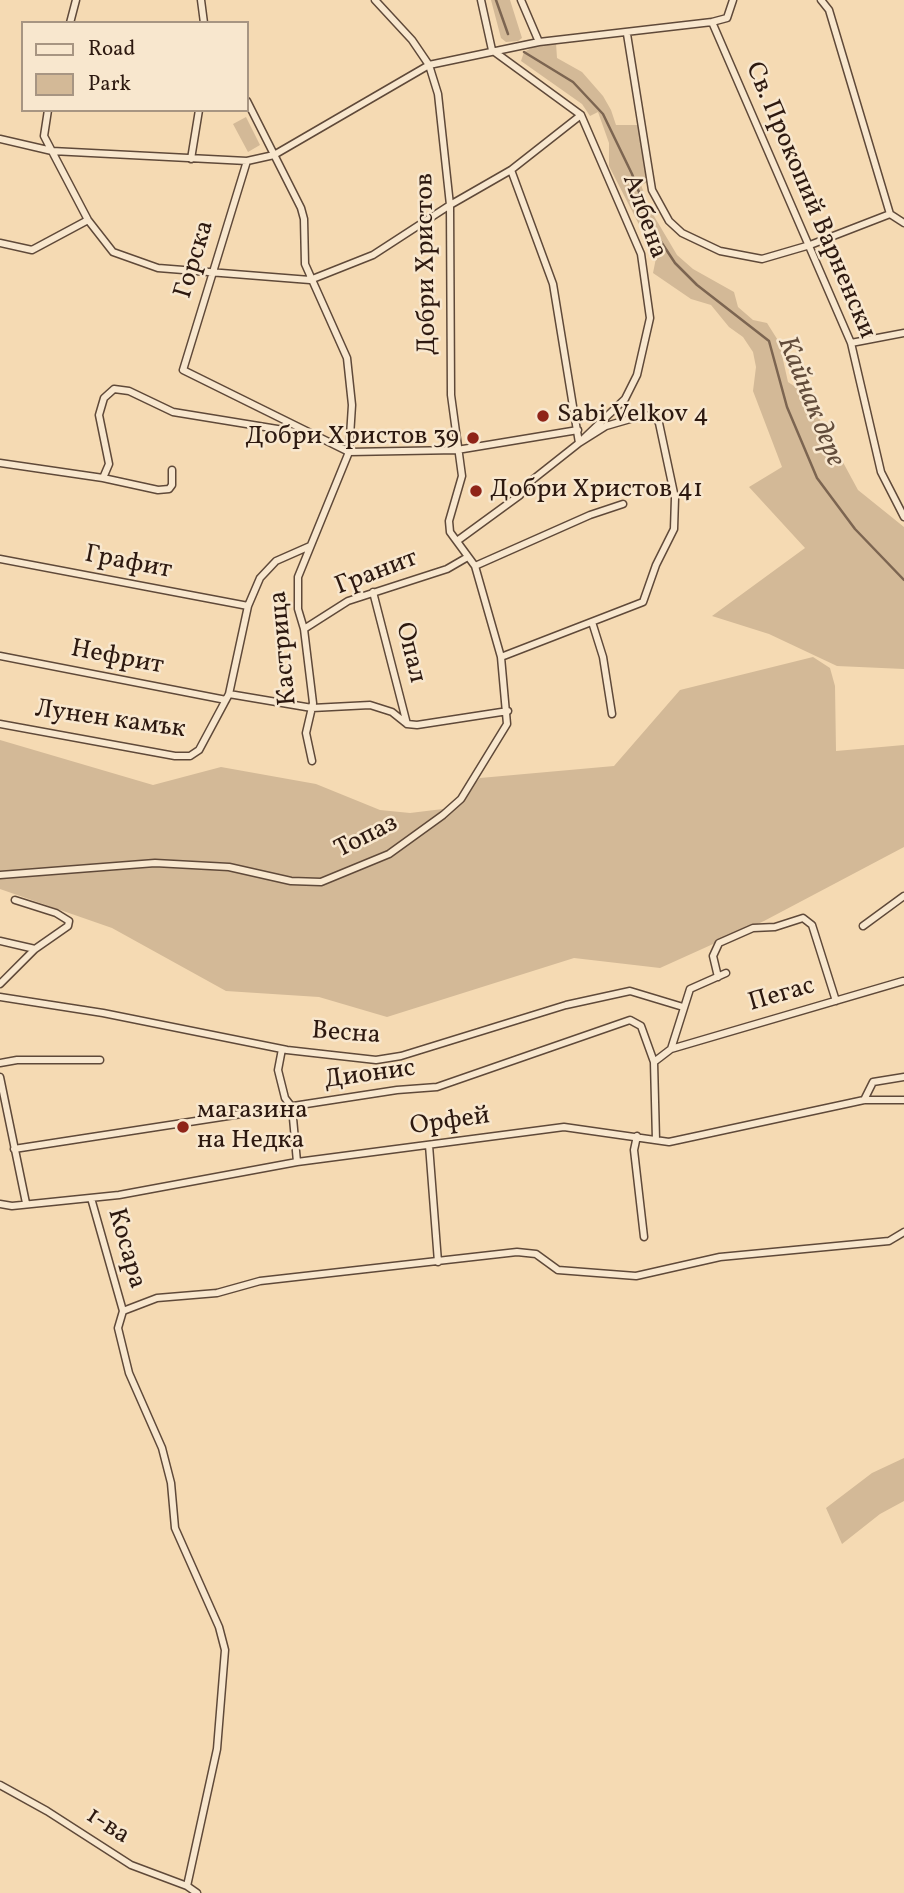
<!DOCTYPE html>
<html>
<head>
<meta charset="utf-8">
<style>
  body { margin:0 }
  #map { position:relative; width:904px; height:1893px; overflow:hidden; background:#f5dab3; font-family:Vollkorn,serif }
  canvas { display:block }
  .legend { position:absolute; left:21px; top:21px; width:228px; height:91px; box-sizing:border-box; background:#f8e7ce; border:2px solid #a79582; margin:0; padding:9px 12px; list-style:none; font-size:21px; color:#2d1910 }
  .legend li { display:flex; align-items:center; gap:14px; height:35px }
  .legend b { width:35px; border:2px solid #a79582 }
</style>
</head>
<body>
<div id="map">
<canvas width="904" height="1893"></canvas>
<ul class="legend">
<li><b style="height:9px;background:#f8e7ce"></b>Road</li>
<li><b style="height:19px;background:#d3b997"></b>Park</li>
</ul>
</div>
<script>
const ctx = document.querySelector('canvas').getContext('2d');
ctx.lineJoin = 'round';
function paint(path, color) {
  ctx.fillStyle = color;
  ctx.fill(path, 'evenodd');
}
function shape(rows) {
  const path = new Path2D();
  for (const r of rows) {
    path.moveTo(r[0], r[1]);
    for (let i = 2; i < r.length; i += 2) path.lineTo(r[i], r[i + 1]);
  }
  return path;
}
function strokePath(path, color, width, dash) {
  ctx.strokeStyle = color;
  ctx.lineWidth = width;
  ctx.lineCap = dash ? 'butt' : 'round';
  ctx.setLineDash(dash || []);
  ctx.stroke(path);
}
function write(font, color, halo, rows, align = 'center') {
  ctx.font = font + ' Vollkorn,serif';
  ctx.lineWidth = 5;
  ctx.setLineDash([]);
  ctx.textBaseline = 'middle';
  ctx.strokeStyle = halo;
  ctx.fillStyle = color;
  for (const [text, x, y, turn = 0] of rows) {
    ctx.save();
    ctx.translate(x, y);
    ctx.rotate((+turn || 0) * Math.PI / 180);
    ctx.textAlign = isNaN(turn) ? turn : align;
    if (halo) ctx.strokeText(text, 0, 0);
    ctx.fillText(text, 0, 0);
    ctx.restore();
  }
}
const green = shape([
  [491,0,510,0,522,38,518,41,506,42,501,38],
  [556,43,557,58,582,72,603,96,611,110,616,125,638,125,648,182,641,185,651,211,677,255,693,269,734,292,738,307,753,320,767,323,779,342,788,382,806,394,858,490,904,527,904,669,837,666,769,634,712,616,805,548,749,487,782,467,753,391,756,367,753,352,743,337,729,327,711,305,691,299,653,273,657,253,650,246,609,166,609,143,598,112,590,116,582,104,521,61,524,52,535,46],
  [246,117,260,145,248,152,233,124],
  [813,657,830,668,835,686,836,751,904,745,904,847,764,921,660,968,574,958,387,1017,319,997,226,991,112,928,0,889,0,740,153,785,221,767,316,784,380,810,410,813,451,808,480,778,614,766,680,690],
  [904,1458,904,1501,880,1514,842,1544,826,1508,872,1473]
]);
const stream = shape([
  [496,0,508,34],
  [524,52,573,82,603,114,632,174,654,231,675,263,697,285,769,341,787,407,817,478,855,529,904,580]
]);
const street = shape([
  [201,0,204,23],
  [521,0,539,42],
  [821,0,829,10,890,214],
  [712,22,851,343,881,472,904,517],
  [70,23,76,0],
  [627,34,652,190,669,221,682,233,720,251,762,259,810,245,890,214,904,223],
  [247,101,301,208,304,219,305,264,347,358,352,405,349,452,298,577,298,609,304,629,313,703,306,733,312,761],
  [48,110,44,136,88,220,113,252,158,268,310,280,373,255,450,205,511,170,581,115],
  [0,139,52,151,247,161,274,155,429,65,539,42,712,22,727,18,733,0],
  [191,159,199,110],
  [247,161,183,370,349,452,457,450,578,430],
  [0,243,32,250,88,220],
  [851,343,904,333],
  [0,463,103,478,158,490,169,489,172,485,172,470],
  [103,478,109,464,99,415,104,398,114,389,129,391,173,412,314,435],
  [457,541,520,495,531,481,579,443,625,399,637,375,650,318,641,254,581,115,492,50,481,0],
  [0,559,248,606],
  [475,566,590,515,623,504],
  [373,592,407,724],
  [592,622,603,657,612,714],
  [304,629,348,601,447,569,466,558],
  [0,656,226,700],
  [501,657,643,602,656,565,674,529,675,498,659,423,655,417,644,415,606,426,579,443,553,284,511,170],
  [229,694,312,708,370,705,392,712,407,724,417,725,508,711],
  [0,724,175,756,190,756,199,750,229,694,248,606,260,578,276,561,310,546],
  [0,875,155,863,229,867,291,881,321,882,389,854,443,815,461,799,507,724,501,657,475,566,450,532,449,521,462,476,451,395,450,205,438,94,429,65,412,40,375,0],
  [863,926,904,896],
  [0,941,35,949],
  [718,977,713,956,719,943,753,928,775,927,803,918,812,925,836,1001],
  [0,984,35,949,68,926,69,921,56,913,15,900],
  [0,997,103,1013,287,1050,376,1060,401,1056,566,1005,630,991,683,1007],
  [282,1049,278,1070,285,1098,292,1107,297,1162],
  [671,1049,903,981],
  [0,1063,17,1060,100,1060],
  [0,1077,26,1203],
  [864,1100,873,1082,904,1077],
  [637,1136,634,1150,644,1237],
  [656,1140,654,1062,671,1049,690,989,726,973],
  [429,1145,438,1262],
  [14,1149,397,1090,437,1087,630,1020,641,1026,654,1062],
  [91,1198,123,1311,118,1328,129,1373,162,1448,171,1483,175,1528,219,1627,225,1650,217,1749,187,1886],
  [0,1204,12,1206,119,1195,297,1162,564,1127,669,1142,864,1100,904,1100],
  [123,1311,157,1298,217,1293,260,1281,517,1252,536,1254,558,1270,636,1276,720,1257,889,1241,904,1232],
  [0,1785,47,1811,131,1865,187,1886,197,1893]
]);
const markers = [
  [543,416,7,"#8f2418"],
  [473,438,7,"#8f2418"],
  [476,491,7,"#8f2418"],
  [183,1127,7,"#8f2418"]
];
const streetNames = [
  ["Св. Прокопий Варненски",809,201,67],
  ["Албена",643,217,70],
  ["Горска",196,260,-73],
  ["Добри Христов",428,264,-91],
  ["Графит",128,564,11],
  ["Гранит",377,574,-21],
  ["Кастрица",285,648,-95],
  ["Опал",409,653,76],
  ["Нефрит",117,659,11],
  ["Лунен камък",110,721,8],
  ["Топаз",367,838,-27],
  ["Пегас",782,996,-16],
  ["Весна",346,1035,4],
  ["Дионис",370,1076,-8],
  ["Орфей",450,1123,-8],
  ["Косара",125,1249,74],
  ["1-ва",107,1827,33]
];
const poiNames = [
  ["Sabi Velkov 4",557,416],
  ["Добри Христов 39",459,438,"right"],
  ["Добри Христов 41",490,491],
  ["магазина",197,1112],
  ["на Недка",197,1142]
];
const waterNames = [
  ["Кайнак дере",809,402,68]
];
paint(green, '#d3b997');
strokePath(stream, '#7c6551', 2.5);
strokePath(street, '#5f4939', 9);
strokePath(street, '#f8e7ce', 6);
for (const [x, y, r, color] of markers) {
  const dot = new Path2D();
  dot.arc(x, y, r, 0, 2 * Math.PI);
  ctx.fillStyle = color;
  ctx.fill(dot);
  strokePath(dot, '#f8e7ce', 2.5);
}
write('26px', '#2d1910', '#f8e7ce', streetNames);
write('26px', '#2d1910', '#f8e7ce', poiNames, 'left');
write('italic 28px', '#624c3b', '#f8e7ce', waterNames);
</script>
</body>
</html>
